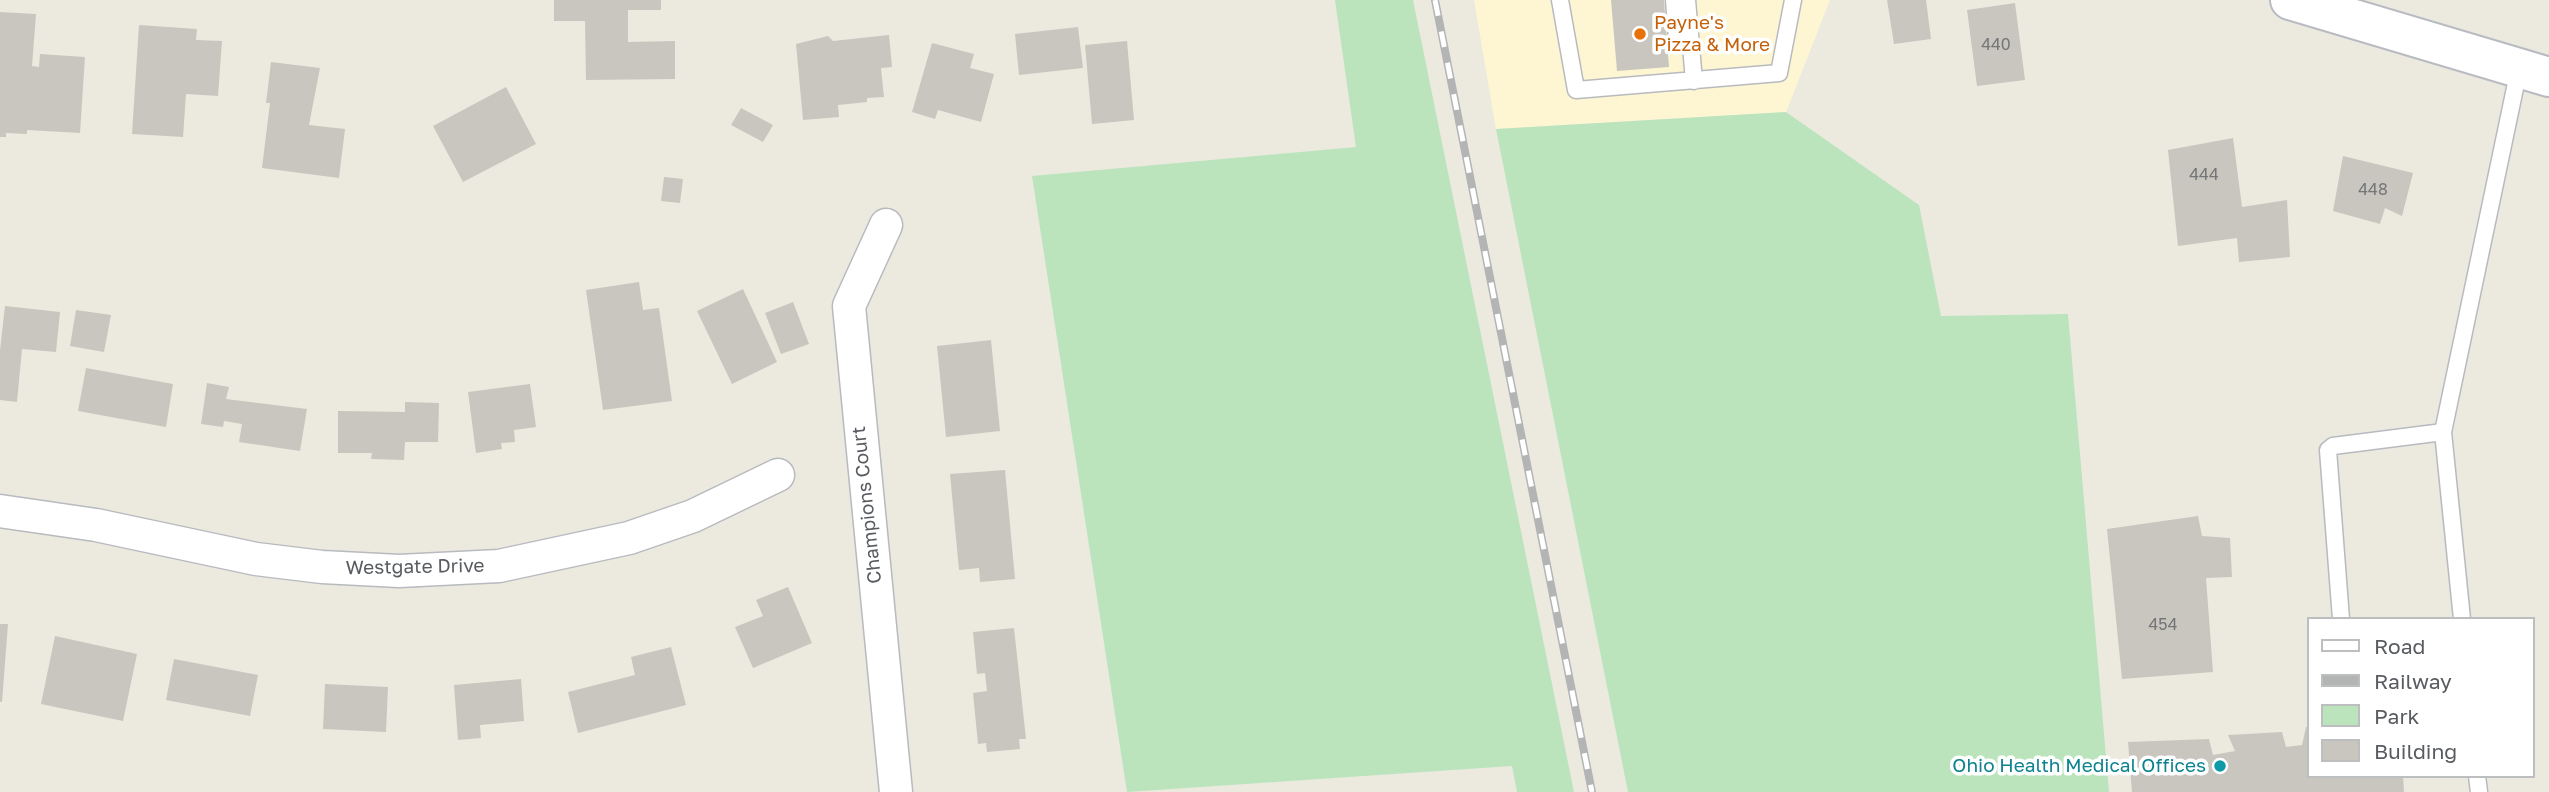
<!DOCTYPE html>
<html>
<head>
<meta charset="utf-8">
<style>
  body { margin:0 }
  #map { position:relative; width:2549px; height:792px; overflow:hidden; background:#eceadf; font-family:"Golos Text",sans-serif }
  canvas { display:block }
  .legend { position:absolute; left:2307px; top:617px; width:228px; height:161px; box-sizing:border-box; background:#fff; border:2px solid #bcbec0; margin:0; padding:9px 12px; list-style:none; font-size:21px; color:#585c61 }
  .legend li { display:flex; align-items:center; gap:14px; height:35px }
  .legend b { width:35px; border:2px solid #bcbec0 }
</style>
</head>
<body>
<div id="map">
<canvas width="2549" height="792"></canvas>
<ul class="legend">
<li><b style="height:9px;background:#fff"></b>Road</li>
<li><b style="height:9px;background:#b3b4b4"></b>Railway</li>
<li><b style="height:19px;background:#bbe4bd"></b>Park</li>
<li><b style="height:19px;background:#c8c6bf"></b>Building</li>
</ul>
</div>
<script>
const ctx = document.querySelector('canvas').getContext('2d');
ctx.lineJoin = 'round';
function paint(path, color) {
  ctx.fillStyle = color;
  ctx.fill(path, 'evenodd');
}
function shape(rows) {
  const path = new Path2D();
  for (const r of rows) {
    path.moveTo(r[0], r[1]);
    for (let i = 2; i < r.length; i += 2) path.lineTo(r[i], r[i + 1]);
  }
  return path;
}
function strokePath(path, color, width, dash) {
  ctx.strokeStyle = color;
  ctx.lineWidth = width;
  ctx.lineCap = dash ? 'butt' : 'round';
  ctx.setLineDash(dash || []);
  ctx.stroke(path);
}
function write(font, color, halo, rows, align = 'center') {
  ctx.font = font + ' "Golos Text",sans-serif';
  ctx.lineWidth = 7;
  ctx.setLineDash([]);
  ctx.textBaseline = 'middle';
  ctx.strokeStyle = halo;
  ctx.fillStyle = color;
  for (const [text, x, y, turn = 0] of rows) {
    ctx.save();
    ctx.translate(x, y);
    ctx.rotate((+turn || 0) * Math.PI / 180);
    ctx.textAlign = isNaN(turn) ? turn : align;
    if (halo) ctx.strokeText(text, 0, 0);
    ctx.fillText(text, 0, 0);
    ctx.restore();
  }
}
const commercial = shape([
  [1474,0,1830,0,1786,112,1496,129]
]);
const green = shape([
  [1335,0,1413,0,1574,792,1517,792,1512,766,1127,792,1032,176,1356,147],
  [1786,112,1919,205,1941,316,2068,314,2109,792,1628,792,1496,129]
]);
const building = shape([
  [554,0,661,0,661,10,628,10,628,42,675,41,675,79,586,80,585,21,554,21],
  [1611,0,1664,0,1669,67,1617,71],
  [1887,0,1926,0,1931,39,1894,44],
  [2015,3,2025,80,1977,86,1967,10],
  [0,12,36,14,32,66,39,67,40,54,85,57,80,133,27,130,27,134,6,133,6,137,0,137],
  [139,25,197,29,196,40,222,41,218,96,186,94,183,137,132,134],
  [1078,27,1083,68,1019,75,1015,34],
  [889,35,892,67,881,68,884,97,867,98,867,102,838,105,839,117,803,120,796,44,828,36,833,41],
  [1127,41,1134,120,1092,124,1085,45],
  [932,43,974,54,970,68,994,74,981,122,938,110,935,119,912,112],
  [271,62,320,68,309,125,345,129,339,178,262,168,270,103,266,103],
  [506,87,536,144,463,182,433,126],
  [741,108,773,125,763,142,731,125],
  [2233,138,2242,207,2287,200,2290,257,2239,262,2237,238,2178,246,2168,150],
  [2343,156,2413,173,2402,216,2385,208,2380,224,2333,211],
  [664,177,683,179,680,203,661,201],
  [639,282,643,310,659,308,672,401,603,410,586,290],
  [743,289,777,362,732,384,697,311],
  [793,302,809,344,781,354,765,313],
  [5,306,60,312,56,352,22,349,17,402,0,400,0,350],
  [76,310,111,315,104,352,70,346],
  [991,340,1000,431,946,437,937,346],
  [86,368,173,384,166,427,78,411],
  [207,383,229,387,226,399,307,409,300,451,239,442,242,424,224,421,223,427,201,424],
  [530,384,536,427,514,430,515,442,501,443,502,449,476,453,468,392],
  [405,402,439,403,438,442,405,442,404,460,371,459,372,453,338,453,338,411,405,412],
  [1005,470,1015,579,980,582,979,568,959,570,950,474],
  [2198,516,2202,536,2230,538,2232,577,2206,578,2213,672,2122,679,2107,529],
  [788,587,812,643,753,668,735,627,763,616,756,600],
  [0,624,8,624,2,702,0,702],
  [1014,628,1026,739,1019,739,1020,749,987,752,986,743,978,744,973,693,987,691,985,673,977,674,973,632],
  [55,636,137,654,123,721,41,704],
  [671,647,686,705,578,733,568,692,635,675,631,657],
  [174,659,258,675,250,716,166,700],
  [521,679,524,721,480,725,481,738,458,740,454,685],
  [325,684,388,687,386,732,323,729],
  [2306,727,2309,727,2309,776,2403,776,2404,792,2132,792,2128,742,2209,739,2213,755,2235,751,2228,735,2282,732,2286,747,2302,745]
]);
const service = shape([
  [1560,0,1576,90,1779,73,1793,0],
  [1674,0,1677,39,1691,50],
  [1687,0,1694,81],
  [2341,619,2328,450,2333,446,2443,432],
  [2462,619,2443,432,2519,69],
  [2477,776,2479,792]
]);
const minor = shape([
  [886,225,849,306,896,792],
  [0,511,96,525,256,559,322,567,399,571,499,566,629,538,693,516,778,475]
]);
const secondary = shape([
  [2290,0,2549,77]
]);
const rail = shape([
  [1435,0,1592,792]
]);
const markers = [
  [1640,34,7,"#e8710a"],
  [2220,766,7,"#0f9aa8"]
];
const numberNames = [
  ["440",1996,45],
  ["444",2204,175],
  ["448",2373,190],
  ["454",2163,625]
];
const foodNames = [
  ["Payne's",1654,23],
  ["Pizza & More",1654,45]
];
const streetNames = [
  ["Champions Court",867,505,-96],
  ["Westgate Drive",415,567,-1]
];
const cultureNames = [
  ["Ohio Health Medical Offices",2206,766]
];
paint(commercial, '#fef6d2');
paint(green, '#bbe4bd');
paint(building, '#c8c6bf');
strokePath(service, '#b7babf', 19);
strokePath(minor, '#b7babf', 35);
strokePath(secondary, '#b8bbc2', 42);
strokePath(service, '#fff', 16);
strokePath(minor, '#fff', 32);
strokePath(secondary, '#fff', 38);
strokePath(rail, '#b3b4b4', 8);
strokePath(rail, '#fff', 5, [16]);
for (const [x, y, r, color] of markers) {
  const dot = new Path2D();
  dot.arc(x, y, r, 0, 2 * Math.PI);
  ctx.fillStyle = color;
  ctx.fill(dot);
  strokePath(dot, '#fff', 2.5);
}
write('16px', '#747678', null, numberNames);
write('19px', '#c56008', '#fff', foodNames, 'left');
write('19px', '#585c61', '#fff', streetNames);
write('19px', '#0d838f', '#fff', cultureNames, 'right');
</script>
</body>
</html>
